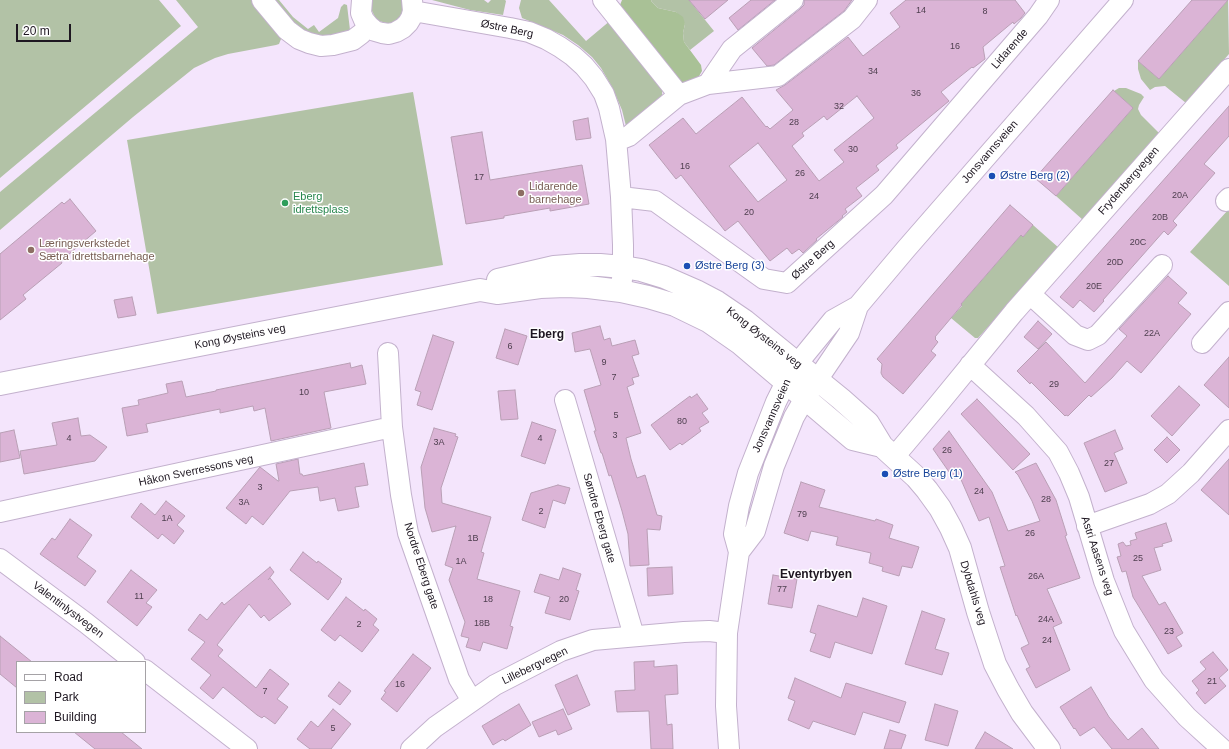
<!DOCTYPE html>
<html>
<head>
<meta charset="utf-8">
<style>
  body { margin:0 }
  #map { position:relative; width:1229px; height:749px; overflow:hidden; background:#f4e5fc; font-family:Arial,sans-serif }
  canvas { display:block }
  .legend { position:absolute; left:16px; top:661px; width:130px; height:72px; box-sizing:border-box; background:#fff; border:1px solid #a5a2a6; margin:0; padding:5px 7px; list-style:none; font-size:12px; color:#1e1721 }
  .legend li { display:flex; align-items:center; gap:8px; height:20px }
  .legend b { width:20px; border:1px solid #a5a2a6 }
  .scale { position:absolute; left:16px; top:24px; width:55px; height:18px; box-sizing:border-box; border:2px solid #1e1721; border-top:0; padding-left:5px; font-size:12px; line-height:14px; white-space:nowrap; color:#1e1721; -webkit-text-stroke:3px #fff; paint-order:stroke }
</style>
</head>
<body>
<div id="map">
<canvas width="1229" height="749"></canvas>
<ul class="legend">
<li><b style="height:5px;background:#fff"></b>Road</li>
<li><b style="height:11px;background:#b2c2a6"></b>Park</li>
<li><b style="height:11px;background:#dbb4d6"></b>Building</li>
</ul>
<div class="scale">20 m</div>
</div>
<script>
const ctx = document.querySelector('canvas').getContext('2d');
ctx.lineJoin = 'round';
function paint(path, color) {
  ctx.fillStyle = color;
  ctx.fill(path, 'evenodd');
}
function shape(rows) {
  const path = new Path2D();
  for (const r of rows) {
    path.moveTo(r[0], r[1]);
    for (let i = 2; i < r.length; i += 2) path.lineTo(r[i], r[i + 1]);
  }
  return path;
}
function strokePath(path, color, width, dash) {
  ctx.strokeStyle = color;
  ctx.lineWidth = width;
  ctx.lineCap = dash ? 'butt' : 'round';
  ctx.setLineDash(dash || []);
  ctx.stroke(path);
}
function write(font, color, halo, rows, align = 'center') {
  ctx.font = font + ' Arial,sans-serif';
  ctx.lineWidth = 3;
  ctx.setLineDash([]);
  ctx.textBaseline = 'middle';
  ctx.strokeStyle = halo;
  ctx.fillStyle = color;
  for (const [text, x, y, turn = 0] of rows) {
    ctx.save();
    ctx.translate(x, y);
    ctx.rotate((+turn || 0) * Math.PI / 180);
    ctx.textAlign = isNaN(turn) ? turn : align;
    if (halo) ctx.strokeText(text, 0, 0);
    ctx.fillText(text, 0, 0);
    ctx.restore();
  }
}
const green = shape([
  [0,0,159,0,181,26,0,178],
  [176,0,254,0,281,35,281,39,279,44,276,45,228,54,215,58,194,68,133,117,0,230,0,192,198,27],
  [269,0,279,0,293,17,308,29,314,25,319,32,338,18,341,7,344,4,347,5,350,30,327,40,307,35],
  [373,0,402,0,404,9,402,15,398,20,392,23,386,23,379,21,375,17,372,11,371,5],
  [432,0,484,0,488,3,491,0,505,0,506,1,503,15,470,10],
  [521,0,549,0,586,41,611,20,663,83,662,95,653,109,626,126,622,110,612,87,601,68,592,57,578,45,563,35,522,18,519,8],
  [652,0,689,0,714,31,690,50,684,42,683,33,685,24,676,12,658,8,651,1],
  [1228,0,1229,54,1186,103,1165,86,1155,87,1150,90,1141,79,1138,69,1138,61,1159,79],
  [1119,88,1126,88,1141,94,1144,97,1139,105,1138,109,1141,115,1159,133,1159,134,1083,220,1056,196,1133,108,1114,91],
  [413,92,443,265,157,314,127,140],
  [1228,210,1229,211,1229,286,1190,252],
  [1033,225,1059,248,978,338,975,338,951,318,962,306,961,304,1021,235,1023,237]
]);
const forest = shape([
  [622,0,652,0,651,1,658,8,676,12,683,17,685,24,683,33,684,42,701,65,702,71,698,78,683,85,620,5]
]);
const building = shape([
  [689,0,728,0,705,19,689,0],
  [751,0,775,0,738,30,729,18,751,0],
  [804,0,852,0,844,11,774,65,767,66,752,48,800,9,804,5,804,0],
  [906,0,1015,0,1025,13,1021,18,1014,24,1013,22,983,47,985,59,973,68,972,67,941,92,949,101,896,145,898,148,876,166,879,170,856,188,862,196,845,209,847,212,842,216,843,217,816,239,817,240,803,253,799,249,792,254,787,248,770,261,738,221,725,231,681,175,676,179,649,145,683,118,696,134,742,97,766,127,767,126,770,129,793,110,776,90,785,85,848,37,863,56,900,27,890,13,906,0],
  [857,96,874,118,834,150,844,162,819,181,792,146,804,136,802,133,824,116,827,120,857,96],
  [758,143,787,180,758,202,729,166,758,143],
  [1192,0,1228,0,1159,79,1138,61,1192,0],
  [1113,90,1133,108,1056,196,1035,178,1113,90],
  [1229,106,1229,136,1204,164,1215,173,1173,221,1177,225,1168,235,1164,231,1103,300,1104,301,1094,312,1080,300,1073,308,1060,297,1229,106],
  [588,118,591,138,576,140,573,121,588,118],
  [482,132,490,180,582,165,589,204,550,211,550,208,504,216,504,218,466,224,451,137,482,132],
  [70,199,96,231,61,261,62,263,23,295,26,299,0,320,0,254,62,202,64,204,70,199],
  [1010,205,1033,225,1023,237,1021,235,961,304,962,305,935,337,936,338,935,339,938,342,931,351,936,355,903,394,883,377,881,373,882,364,877,359,1010,205],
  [1168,276,1187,293,1178,303,1191,314,1141,373,1127,361,1112,378,1091,397,1089,395,1068,416,1066,415,1065,416,1031,382,1030,384,1017,371,1046,342,1085,383,1127,336,1119,329,1168,276],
  [132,297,136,315,118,318,114,300,132,297],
  [1038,321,1052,334,1038,349,1024,337,1038,321],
  [600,326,604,340,610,338,612,346,635,340,639,354,632,356,639,376,632,378,634,384,627,387,641,433,626,438,631,459,637,478,645,475,657,515,662,516,660,530,647,529,649,565,630,566,628,534,622,511,611,475,609,476,602,453,601,453,594,431,596,431,584,390,601,385,590,349,575,352,572,333,600,326],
  [505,329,527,336,518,365,496,358,505,329],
  [433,335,454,342,432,410,417,405,421,392,415,390,433,335],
  [1229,357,1229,408,1204,385,1229,357],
  [350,363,351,368,362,365,366,384,324,392,331,428,271,441,265,408,254,411,253,406,220,413,220,409,146,424,148,432,127,436,122,408,139,405,138,400,168,393,166,384,182,381,186,397,216,391,216,390,350,363],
  [1179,386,1200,405,1172,436,1151,416,1179,386],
  [515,390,518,419,501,420,498,391,515,390],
  [697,394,708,409,702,413,709,422,699,428,701,431,682,445,680,443,670,450,651,425,690,396,691,398,697,394],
  [977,399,1030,454,1013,470,961,414,977,399],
  [78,418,81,436,90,435,107,447,95,461,24,474,20,451,57,445,52,423,78,418],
  [532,422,556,430,545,464,521,456,532,422],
  [434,428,456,434,455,436,458,437,441,488,442,503,491,517,481,552,484,553,477,579,520,591,510,626,513,627,507,649,483,642,480,651,466,647,469,638,461,636,465,622,449,580,453,568,445,565,456,526,432,532,425,508,421,467,434,428],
  [14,430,20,458,0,462,0,433,14,430],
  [1115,430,1123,449,1114,453,1127,483,1105,492,1084,443,1115,430],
  [949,431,992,492,1008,531,1040,521,1032,501,1018,475,1015,472,1036,463,1056,500,1067,535,1065,536,1080,578,1047,589,1062,623,1053,627,1070,670,1036,688,1026,669,1030,667,1021,648,1029,644,1017,615,1016,616,1000,567,1005,566,989,517,979,521,959,475,954,479,933,449,949,431],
  [1167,437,1180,450,1167,463,1154,450,1167,437],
  [298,459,300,474,302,474,303,476,364,463,368,485,355,487,359,507,338,511,335,498,320,501,318,487,290,491,263,525,252,516,246,524,226,508,260,467,278,481,279,481,276,464,298,459],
  [1229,459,1229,515,1201,490,1229,459],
  [801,482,825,490,819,507,875,521,876,519,893,525,889,538,919,547,912,568,902,566,899,576,882,571,883,567,869,563,871,553,836,545,838,537,811,531,808,541,784,533,801,482],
  [558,485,570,488,565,504,553,500,545,528,522,520,531,493,558,485],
  [166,501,185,516,177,525,184,531,174,544,162,534,158,539,131,517,141,503,155,515,166,501],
  [70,519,92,535,77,557,96,571,85,586,40,554,52,538,55,540,70,519],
  [1166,523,1172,541,1162,544,1163,546,1154,548,1161,570,1142,576,1159,605,1165,602,1183,633,1176,637,1182,646,1168,654,1133,597,1126,571,1122,572,1117,557,1121,556,1118,544,1123,542,1126,546,1131,545,1130,541,1137,539,1135,533,1166,523],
  [303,552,317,563,318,561,342,579,340,581,341,582,328,600,290,570,303,552],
  [270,567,274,572,268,580,270,578,291,604,269,621,264,615,261,618,249,604,217,645,223,650,218,656,256,688,270,669,289,684,277,699,288,707,275,724,264,716,262,718,257,715,223,687,213,699,200,688,211,675,191,659,205,642,188,630,200,614,207,620,222,602,224,605,270,567],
  [672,567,673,594,648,596,647,568,672,567],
  [563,568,581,574,576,590,579,591,570,620,545,613,550,597,534,592,540,574,559,580,563,568],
  [131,570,157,590,146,603,152,607,137,626,107,602,131,570],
  [773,575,797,579,792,608,768,604,773,575],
  [346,597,364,611,365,609,377,619,373,625,379,630,362,652,340,635,335,641,321,630,346,597],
  [863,598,887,606,872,654,835,642,830,658,810,651,816,634,810,632,818,605,857,617,863,598],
  [922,611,945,619,935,649,949,653,942,675,905,664,922,611],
  [0,636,32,662,17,662,17,688,0,674,0,636],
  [1213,652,1228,670,1219,678,1226,686,1205,704,1196,693,1199,690,1192,681,1206,669,1200,662,1213,652],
  [413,654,431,668,397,712,381,699,386,692,384,691,413,654],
  [654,661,654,667,677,665,678,694,665,695,667,725,672,724,673,749,651,749,649,711,617,712,615,691,635,690,634,662,654,661],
  [577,675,590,705,568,715,555,685,577,675],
  [795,678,841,698,846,683,906,702,899,723,863,712,855,735,813,721,809,729,788,720,795,701,788,698,795,678],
  [339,682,351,691,340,705,328,696,339,682],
  [1091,687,1109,717,1128,740,1142,728,1159,749,1112,749,1094,727,1080,736,1075,728,1074,729,1060,707,1091,687],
  [519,704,531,725,505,741,503,739,493,745,482,726,519,704],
  [935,704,958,711,948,746,925,740,935,704],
  [333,709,351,724,331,749,310,749,297,739,311,721,318,727,333,709],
  [563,709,572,729,558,735,556,730,539,737,532,722,563,709],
  [890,730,906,735,901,749,884,749,890,730],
  [74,732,121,732,142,749,95,749,74,732],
  [985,732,1013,749,975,749,985,732]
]);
const minor = shape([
  [262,0,287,30,299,39,309,43,321,46,333,45,353,40,361,34,369,26],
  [362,0,361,13,364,20,369,26,375,31,382,33,389,34,396,32,403,28,408,23,411,18,413,11,412,0],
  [603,0,679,95],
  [413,11,510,28,529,32,546,39,560,47,573,56,584,66,594,78,604,94,609,108,616,139,621,197,623,245,623,267,621,291],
  [708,84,778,76,852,19,867,0],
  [616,139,624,138,629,136,679,95,708,84,732,49,793,0],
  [621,197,655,201,764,279,787,283,884,195,1038,16,1049,0],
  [1226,201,1229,198],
  [1030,294,1075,335,1088,340,1098,335,1162,265],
  [1202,343,1229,312],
  [388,353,392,427,401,495,408,533,459,679,472,701],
  [970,365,1026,416,1058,452,1069,473,1079,497,1104,581,1124,631,1154,680,1187,717,1222,749],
  [565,400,634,636],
  [894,457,937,406,1014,312,1229,69],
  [0,512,392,427],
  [1087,526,1150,504,1168,494,1191,473,1229,430],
  [739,552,755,531,774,466,794,417,805,398,849,333,858,306],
  [0,559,86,623,135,662],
  [145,670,247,749],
  [411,749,435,727,495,685,561,651,593,640,684,632,709,631,727,633],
  [729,749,726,706,727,633,739,552,734,534,739,506,748,473,776,402,786,382,797,364,833,320,858,306,906,249,1123,0]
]);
const major = shape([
  [498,280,554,267,580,265,600,265,623,267,641,270,664,277,696,291,717,302,745,321,841,399,868,423,882,446,916,477,927,490,940,508,951,528,960,548,978,612,995,664,1008,689,1022,713,1049,749],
  [0,384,480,290,497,293,540,287,566,286,588,287,621,291,648,297,675,305,708,321,741,344,853,439,882,446]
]);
const markers = [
  [992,176,4,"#1a4fb4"],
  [521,193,4,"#8d6e63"],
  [285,203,4,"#2e9e5b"],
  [31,250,4,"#8d6e63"],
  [687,266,4,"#1a4fb4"],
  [885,474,4,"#1a4fb4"]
];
const numberNames = [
  ["14",921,11],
  ["8",985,12],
  ["16",955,47],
  ["34",873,72],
  ["36",916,94],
  ["32",839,107],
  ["28",794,123],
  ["30",853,150],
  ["16",685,167],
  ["26",800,174],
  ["17",479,178],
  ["20A",1180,196],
  ["24",814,197],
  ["20",749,213],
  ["20B",1160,218],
  ["20C",1138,243],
  ["20D",1115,263],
  ["20E",1094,287],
  ["22A",1152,334],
  ["6",510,347],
  ["9",604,363],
  ["7",614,378],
  ["29",1054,385],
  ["10",304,393],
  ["5",616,416],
  ["80",682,422],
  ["3",615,436],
  ["4",69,439],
  ["4",540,439],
  ["3A",439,443],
  ["26",947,451],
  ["27",1109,464],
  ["3",260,488],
  ["24",979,492],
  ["28",1046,500],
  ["3A",244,503],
  ["2",541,512],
  ["79",802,515],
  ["1A",167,519],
  ["26",1030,534],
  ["1B",473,539],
  ["25",1138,559],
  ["1A",461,562],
  ["26A",1036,577],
  ["77",782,590],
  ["11",139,597],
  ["18",488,600],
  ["20",564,600],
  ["24A",1046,620],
  ["18B",482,624],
  ["2",359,625],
  ["23",1169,632],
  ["24",1047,641],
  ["21",1212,682],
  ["16",400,685],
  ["7",265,692],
  ["5",333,729]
];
const streetNames = [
  ["Østre Berg",507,29,12],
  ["Lidarende",1010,49,-49],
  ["Jonsvannsveien",990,152,-49],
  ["Frydenbergvegen",1129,181,-49],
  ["Østre Berg",813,260,-42],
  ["Kong Øysteins veg",240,337,-11],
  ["Kong Øysteins veg",764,338,38],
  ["Jonsvannsveien",772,416,-66],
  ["Håkon Sverressons veg",196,471,-12],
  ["Søndre Eberg gate",599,518,74],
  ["Astri Aasens veg",1097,556,72],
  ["Nordre Eberg gate",421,566,72],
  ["Dybdahls veg",973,593,73],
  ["Valentinlystvegen",68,610,37],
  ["Lillebergvegen",535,666,-26]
];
const transitNames = [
  ["Østre Berg (2)",1000,176],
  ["Østre Berg (3)",695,266],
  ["Østre Berg (1)",893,474]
];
const educationNames = [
  ["Lidarende",529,187],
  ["barnehage",529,200],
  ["Læringsverkstedet",39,244],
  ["Sætra idrettsbarnehage",39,257]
];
const leisureNames = [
  ["Eberg",293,197],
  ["idrettsplass",293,210]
];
const neighbourhoodNames = [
  ["Eberg",547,335],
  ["Eventyrbyen",816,575]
];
paint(green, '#b2c2a6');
paint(forest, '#a9c196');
paint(building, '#dbb4d6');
strokePath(building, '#b99fb5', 1);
strokePath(minor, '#c3b1cd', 22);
strokePath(major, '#c3b1cd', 24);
strokePath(minor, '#fff', 20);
strokePath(major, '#fff', 22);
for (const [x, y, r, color] of markers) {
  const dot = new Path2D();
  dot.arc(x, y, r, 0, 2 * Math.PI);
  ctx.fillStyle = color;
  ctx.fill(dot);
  strokePath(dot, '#fff', 1.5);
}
write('9px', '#4d3e4e', null, numberNames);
write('11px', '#1e1721', '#fff', streetNames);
write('11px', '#164399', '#fff', transitNames, 'left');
write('11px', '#785e54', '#fff', educationNames, 'left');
write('11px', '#27864d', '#fff', leisureNames, 'left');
write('bold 12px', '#1e1721', '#fff', neighbourhoodNames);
</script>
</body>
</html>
